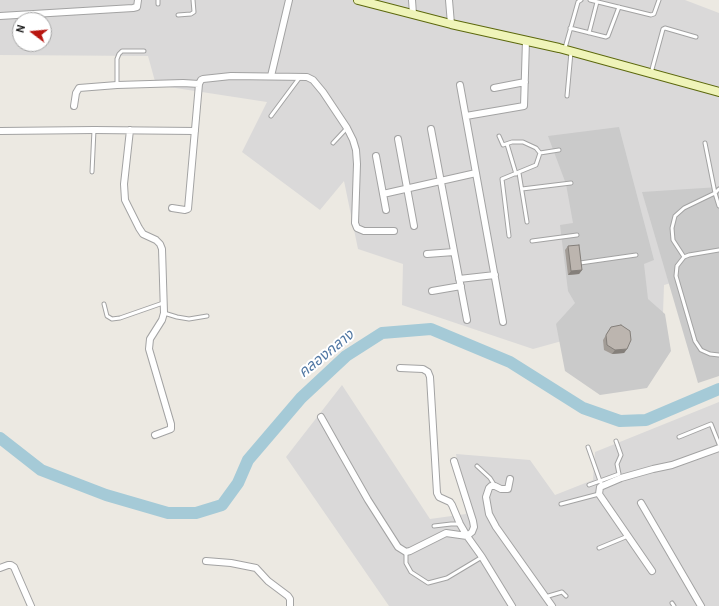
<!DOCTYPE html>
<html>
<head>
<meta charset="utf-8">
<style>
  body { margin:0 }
  #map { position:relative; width:719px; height:606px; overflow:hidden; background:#ece9e2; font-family:Overpass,sans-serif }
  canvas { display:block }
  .north { position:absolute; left:12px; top:12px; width:40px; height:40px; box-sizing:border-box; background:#fff; border:1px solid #a4a4a4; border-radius:50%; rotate:286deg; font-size:11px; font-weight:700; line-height:16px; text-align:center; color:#1c1c1c }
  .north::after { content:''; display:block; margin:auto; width:14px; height:18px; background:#b8150f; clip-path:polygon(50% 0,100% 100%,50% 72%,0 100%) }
</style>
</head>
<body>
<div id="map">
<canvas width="719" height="606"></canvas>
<div class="north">N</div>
</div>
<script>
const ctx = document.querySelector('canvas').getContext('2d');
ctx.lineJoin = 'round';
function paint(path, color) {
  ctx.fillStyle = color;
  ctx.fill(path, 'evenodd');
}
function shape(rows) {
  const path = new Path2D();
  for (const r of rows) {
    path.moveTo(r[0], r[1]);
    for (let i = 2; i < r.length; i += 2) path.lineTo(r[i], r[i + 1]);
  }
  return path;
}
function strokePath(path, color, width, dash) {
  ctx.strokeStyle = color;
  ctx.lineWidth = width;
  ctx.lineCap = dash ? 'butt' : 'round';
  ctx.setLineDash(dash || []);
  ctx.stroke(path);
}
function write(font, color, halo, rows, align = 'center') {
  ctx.font = font + ' Overpass,"Noto Sans Thai",sans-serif';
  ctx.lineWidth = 4;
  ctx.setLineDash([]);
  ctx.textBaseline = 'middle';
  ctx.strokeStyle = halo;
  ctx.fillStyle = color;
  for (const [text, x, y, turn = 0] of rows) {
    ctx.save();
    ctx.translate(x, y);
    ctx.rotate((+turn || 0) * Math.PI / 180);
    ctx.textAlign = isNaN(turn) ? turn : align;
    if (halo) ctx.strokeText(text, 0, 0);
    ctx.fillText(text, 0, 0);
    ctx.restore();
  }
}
const residential = shape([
  [0,0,685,0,719,13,719,269,664,285,663,313,533,349,402,305,403,264,358,249,344,181,320,210,242,152,267,102,156,85,148,56,0,55],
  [20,20,44,20,44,44,20,44],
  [342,385,430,519,466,514,456,454,530,460,555,495,593,480,595,452,719,402,719,606,389,606,286,457]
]);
const religious = shape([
  [619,127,654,260,644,264,648,299,665,314,671,351,647,388,600,395,565,371,556,324,575,303,568,291,560,225,573,223,566,184,548,136],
  [719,187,719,376,698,383,642,192]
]);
const river = shape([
  [0,438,41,470,106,495,168,513,196,513,222,505,238,483,248,460,301,398,346,356,382,333,431,329,510,362,583,408,620,421,646,420,719,389]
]);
const service = shape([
  [158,0,158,4],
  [590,0,651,15,654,14,659,0],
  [178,15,191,14,194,12,193,0],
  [570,28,606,37,608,36,619,7],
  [589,33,597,2],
  [565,48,578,2,581,0],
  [651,73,663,29,665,28,696,37],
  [117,85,117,59,119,54,122,51,144,51],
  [567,96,571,52],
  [271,116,300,77],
  [499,136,503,145,512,142,523,142,536,148,540,153],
  [333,143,347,128],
  [705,143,715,193,719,206],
  [507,144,516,174],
  [92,172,94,130],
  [519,173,527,222],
  [522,189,571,183],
  [509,236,502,179,536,165,540,153,559,150],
  [532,241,577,235],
  [719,250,689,255,684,257,677,266,676,276,695,341,701,350,710,354,719,355],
  [684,257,673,240,672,228,675,216,684,208,715,193,719,189],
  [580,263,636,255],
  [104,304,107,316,112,319,120,318,163,303],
  [164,313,177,317,189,319,207,316],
  [679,437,711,424,719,444],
  [588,447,600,481,589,485],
  [477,466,490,478,495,486],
  [602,485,600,481,619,474,617,464,621,455,616,441],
  [561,504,599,494],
  [434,526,451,524,460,524],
  [599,548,628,536],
  [406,552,406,563,411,572,428,583,447,578,482,557],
  [545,597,562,592,566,596],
  [672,603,674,606]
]);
const minor = shape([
  [412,0,413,14],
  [449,0,451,24],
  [0,16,133,8,137,7,138,0],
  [271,76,289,0],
  [460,85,503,322],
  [494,88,525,82],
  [74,106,76,93,79,88,117,85,183,83,199,84],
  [466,116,524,106,526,40],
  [431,129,467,320],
  [130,130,124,184,125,200,139,228,143,234,156,240,160,244,162,249,164,313,162,320,150,339,149,349,171,424,171,429,155,435],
  [0,131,94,130,195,131],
  [398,139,414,226],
  [376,156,386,210],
  [383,194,476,173],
  [172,208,185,210,188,209,199,84,201,80,203,79,231,76,307,77,313,80,323,92,347,128,353,140,356,150,357,164,355,223,357,228,364,231,394,231],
  [427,254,454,252],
  [459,279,495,275],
  [432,291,461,286],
  [400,368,423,369,428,372,430,377,437,493,439,497,450,502,452,505,460,524,467,536,472,532,474,527,473,521,454,461],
  [321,417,339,449,368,500,398,547,406,552,410,551,446,533,467,536,482,557,512,606],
  [510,479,508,489,501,489,495,486,491,486,489,488,486,497,489,514,496,527,552,606],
  [641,503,701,606],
  [206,561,231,563,256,568,268,581,288,596,290,599,290,606],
  [0,568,8,565,11,565,14,567,31,606],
  [652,571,599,494,600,487,621,478,653,469,672,465,719,448]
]);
const secondary = shape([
  [358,0,451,24,559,48,719,92]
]);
const wall = shape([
  [568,246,582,270,579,274,568,275,565,250],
  [611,327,627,349,624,353,612,354,604,350,603,340]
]);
const shadedWall = shape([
  [582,270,579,274,568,275,571,271],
  [627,349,624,353,612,354,615,350]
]);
const building = shape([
  [579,245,582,270,571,271,568,246,579,245],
  [621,325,630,331,631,340,627,349,615,350,607,345,606,335,611,327,621,325]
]);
const waterNames = [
  ["คลองกลาง",327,355,-39]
];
paint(residential, '#dad9d9');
paint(religious, '#cacaca');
strokePath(river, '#a5cad7', 12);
strokePath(service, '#a3a3a3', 5);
strokePath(minor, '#a3a3a3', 8);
strokePath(secondary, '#5c680d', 10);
strokePath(service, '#fff', 3);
strokePath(minor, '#fff', 6);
strokePath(secondary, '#eff4b9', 8);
paint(wall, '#a29c96');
paint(shadedWall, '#847f7a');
paint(building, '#bcb5af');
strokePath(building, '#847f7a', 1);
write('italic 15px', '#5077a3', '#fff', waterNames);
</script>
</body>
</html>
